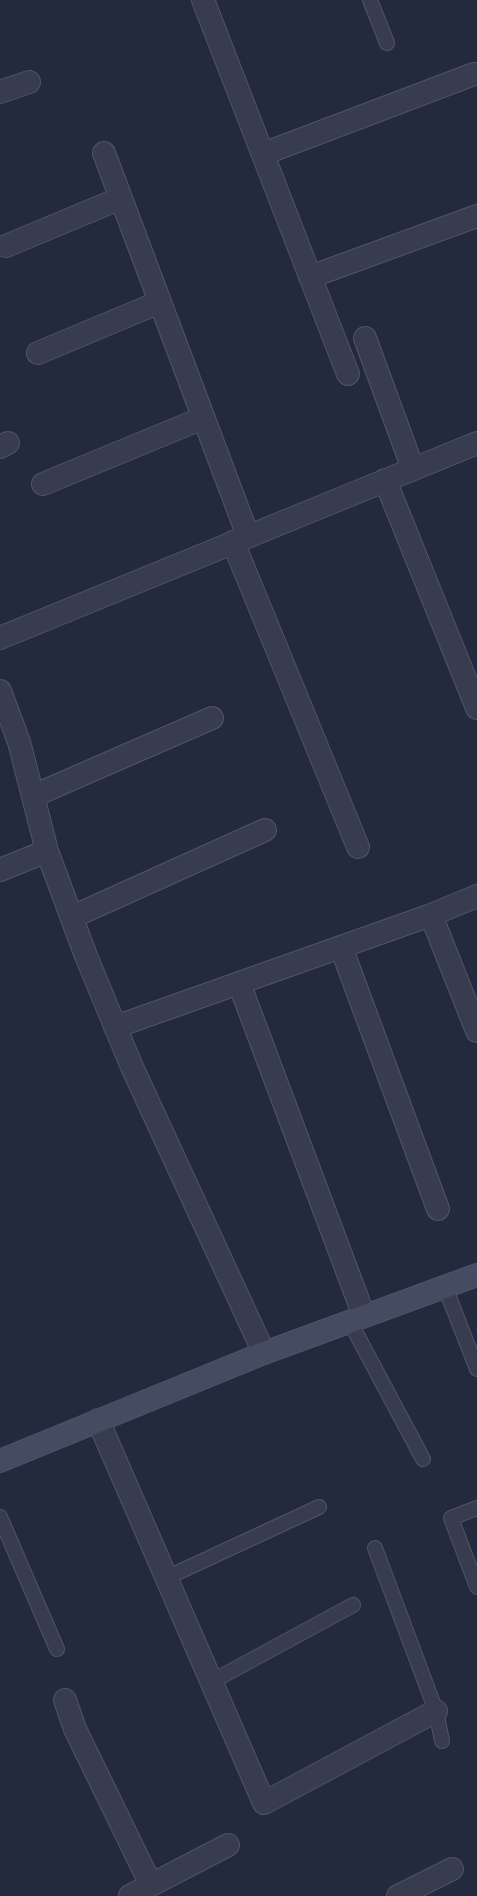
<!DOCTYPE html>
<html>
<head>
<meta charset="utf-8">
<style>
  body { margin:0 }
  canvas { display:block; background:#232a3e }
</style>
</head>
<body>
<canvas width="477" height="1896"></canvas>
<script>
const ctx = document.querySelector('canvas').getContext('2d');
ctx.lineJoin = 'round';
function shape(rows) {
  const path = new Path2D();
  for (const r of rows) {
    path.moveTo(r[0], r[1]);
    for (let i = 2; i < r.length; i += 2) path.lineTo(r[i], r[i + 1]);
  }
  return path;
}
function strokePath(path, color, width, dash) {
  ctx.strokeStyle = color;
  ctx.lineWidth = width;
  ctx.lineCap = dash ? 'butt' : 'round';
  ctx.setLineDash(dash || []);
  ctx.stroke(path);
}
const lane = shape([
  [370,0,387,43],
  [445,1287,477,1369],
  [350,1322,423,1459],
  [477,1508,451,1518,477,1587],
  [0,1517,57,1649],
  [375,1548,436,1711,442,1741],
  [166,1578,319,1507],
  [211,1682,353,1605]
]);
const street = shape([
  [203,0,348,374],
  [0,92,29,82],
  [104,153,248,536],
  [263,154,474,74],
  [6,246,121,198],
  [310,277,477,216],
  [365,338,413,469],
  [38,353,160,302],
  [0,447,8,443],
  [385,480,477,708],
  [43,484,203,418],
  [233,542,358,847],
  [0,638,477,443],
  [0,691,19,742,47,851,86,956,132,1067,264,1353],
  [33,796,212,718],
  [0,870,47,851],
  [431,915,477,1031],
  [72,917,265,830],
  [341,947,438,1209],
  [239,983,364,1316],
  [115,1027,431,915,477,896],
  [98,1420,264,1803,436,1711],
  [65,1700,75,1729,151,1885],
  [130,1896,228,1845],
  [398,1896,452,1869]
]);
const secondary = shape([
  [0,1461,264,1353,477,1275]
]);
strokePath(lane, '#4f5566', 16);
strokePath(street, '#4f5566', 24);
strokePath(secondary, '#4f5566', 24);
strokePath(lane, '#373d4e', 14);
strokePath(street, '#373d4e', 22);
strokePath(secondary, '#454b61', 22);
</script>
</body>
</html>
